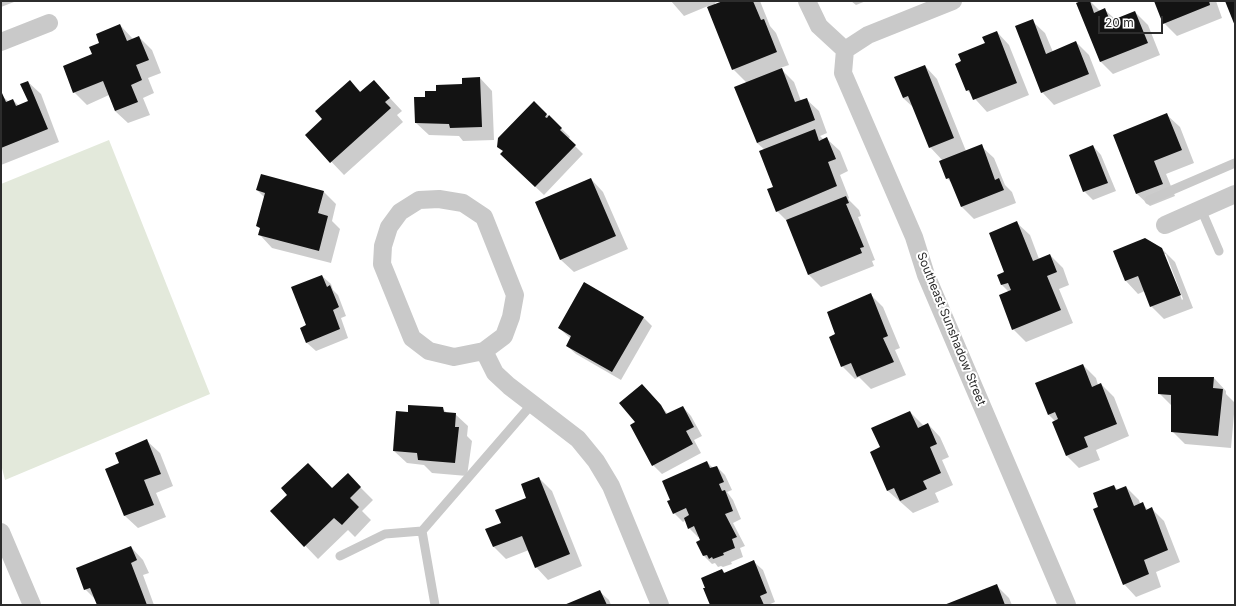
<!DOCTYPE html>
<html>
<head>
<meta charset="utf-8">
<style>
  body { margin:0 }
  #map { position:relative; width:1236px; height:606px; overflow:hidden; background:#fff; font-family:Inter,sans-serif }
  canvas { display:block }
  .frame { position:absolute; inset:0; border:2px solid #2c2c2c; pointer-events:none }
  .scale { position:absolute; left:1098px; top:16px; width:65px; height:18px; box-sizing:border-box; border:2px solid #2c2c2c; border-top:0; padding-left:5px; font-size:12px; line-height:14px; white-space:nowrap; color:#2c2c2c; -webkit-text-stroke:3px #fff; paint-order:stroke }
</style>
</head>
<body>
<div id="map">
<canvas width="1236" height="606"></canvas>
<div class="frame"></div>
<div class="scale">20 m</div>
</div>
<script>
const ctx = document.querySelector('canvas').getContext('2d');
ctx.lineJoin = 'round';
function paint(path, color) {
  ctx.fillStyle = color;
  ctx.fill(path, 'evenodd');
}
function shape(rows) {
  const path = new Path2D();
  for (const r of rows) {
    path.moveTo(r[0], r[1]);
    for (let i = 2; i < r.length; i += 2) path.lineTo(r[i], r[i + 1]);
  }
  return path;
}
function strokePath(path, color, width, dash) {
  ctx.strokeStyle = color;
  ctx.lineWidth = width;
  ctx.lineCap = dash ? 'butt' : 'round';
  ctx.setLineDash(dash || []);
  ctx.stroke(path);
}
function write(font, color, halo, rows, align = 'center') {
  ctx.font = font + ' Inter,sans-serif';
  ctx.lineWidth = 4;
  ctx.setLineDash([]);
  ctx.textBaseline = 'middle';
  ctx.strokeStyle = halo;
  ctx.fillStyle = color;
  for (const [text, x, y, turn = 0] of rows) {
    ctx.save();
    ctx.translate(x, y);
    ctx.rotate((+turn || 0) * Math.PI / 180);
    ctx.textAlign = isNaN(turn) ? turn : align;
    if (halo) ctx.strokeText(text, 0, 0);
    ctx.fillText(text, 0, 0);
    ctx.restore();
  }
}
const green = shape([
  [109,140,210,394,5,480,1,464,1,184]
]);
const shadow = shape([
  [1,1,13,1,14,2,1,7],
  [671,1,719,1,715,3,715,5,725,1,760,1,770,26,776,33,789,65,780,68,794,82,801,101,806,99,819,111,827,133,820,136,824,140,827,139,840,151,848,171,840,175,849,198,848,199,859,210,861,216,858,217,875,260,872,261,874,266,821,287,809,275,788,222,777,211,774,187,765,150,757,143,747,83,733,69,708,6,684,16],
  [851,1,866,1,856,5],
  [1083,1,1090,1,1100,11,1105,10,1116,20,1135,12,1148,25,1160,55,1113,74,1100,61],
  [1155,1,1216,1,1222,18,1177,36,1164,23],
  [1032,21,1045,33,1053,52,1076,42,1089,55,1101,86,1054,105,1042,92],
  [120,25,133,39,139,37,152,50,161,73,148,78,154,93,143,98,150,115,128,123,115,111,109,95,87,105,74,92,101,43],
  [997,32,1009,45,1029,95,987,112,967,90,986,44],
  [925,66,937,79,966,151,981,146,994,158,1005,185,1012,192,1016,203,974,219,962,207,953,185,947,178,943,161,930,147,914,108,903,98],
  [480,78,492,91,494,140,463,141,459,136,429,135,416,123,426,98,437,92,463,85],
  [374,81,402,111,397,115,403,122,344,175,306,135,324,119,350,82,361,92],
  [28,82,41,94,59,142,1,165,1,95,9,102,13,100,19,106,29,102],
  [534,102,570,137,568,139,583,154,544,195,501,154],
  [1167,115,1180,127,1194,163,1166,174,1175,196,1150,206,1137,194,1114,135],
  [1093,146,1101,155,1116,191,1093,200,1084,191],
  [591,179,603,192,628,249,574,272,561,260,536,203],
  [257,190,324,192,336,204,332,221,340,229,331,263,272,248,260,235,261,229,258,226,265,198],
  [1017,223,1030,235,1039,259,1050,255,1063,268,1069,285,1059,289,1073,323,1026,342,1013,329,1009,292,1002,285,998,275,1006,272],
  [1162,249,1175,262,1193,308,1164,319,1151,306,1145,291,1138,294,1126,281,1115,252],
  [1164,254,1166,254,1183,299,1182,300],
  [322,276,331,284,333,290,338,295,346,316,341,318,348,338,316,351,307,343,301,328,307,326],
  [871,295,883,307,900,348,895,350,906,375,871,389,859,377,855,379,842,366],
  [643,317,652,326,621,380,576,354,567,346,571,339,559,328],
  [1083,365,1096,378,1098,385,1101,384,1114,397,1129,436,1096,450,1100,460,1079,468,1067,456,1053,422,1056,422,1049,415],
  [1214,378,1226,391,1226,394,1235,403,1231,448,1185,444,1172,431,1172,406,1159,393],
  [650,394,668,414,683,407,691,416,702,436,694,440,701,453,662,474,653,465,636,422],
  [442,408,447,413,455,414,468,426,467,436,472,441,467,476,432,473,424,465,407,463,394,451,408,413],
  [910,412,924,426,928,424,940,437,949,457,942,460,953,485,935,493,939,502,913,513,888,491,871,452,881,448],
  [147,441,160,453,173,486,156,493,166,517,138,528,125,516,106,469,121,463],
  [707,462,713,468,717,467,725,475,732,490,727,492,733,500,741,519,733,523,745,546,740,548,743,557,731,562,732,564,723,567,721,566,718,567,715,563,712,564,704,556,698,542,702,540,700,536,698,537,689,528,686,520,683,522,674,513,671,500],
  [539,478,552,491,582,566,548,580,536,567,529,550,506,559,494,547,487,530,502,524,527,499],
  [1114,486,1118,490,1126,487,1139,500,1140,504,1142,503,1148,510,1151,508,1164,521,1180,562,1156,572,1161,587,1136,597,1124,584,1099,507],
  [360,487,373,500,362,511,371,520,355,537,348,530,318,559,272,511,332,489],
  [131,547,143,560,149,573,143,575,154,605,98,605,96,600,85,589],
  [754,562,763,570,775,602,768,605,711,605,722,570,725,573],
  [996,585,1009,598,1012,605,946,605],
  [600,592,609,600,611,605,567,605]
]);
const building = shape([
  [723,1,753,1,761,20,764,19,777,52,732,70,707,7],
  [1081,1,1090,1,1094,13,1105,8,1110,21,1135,11,1148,43,1100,62,1076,3],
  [1154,1,1209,1,1210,5,1163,24],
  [1225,1,1235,1,1235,26],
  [1033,19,1046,54,1076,41,1089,74,1041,93,1015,26],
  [120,24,127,41,139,36,149,60,136,65,142,80,131,85,138,102,115,111,103,81,73,93,63,66,92,54,89,47,99,43,96,34],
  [997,31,1017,83,973,100,969,90,966,91,955,64,961,61,958,54,985,43,982,37],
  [925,65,954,138,929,148,908,96,903,98,894,77],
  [782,68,795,102,807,98,815,120,757,143,734,87],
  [480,77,482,127,450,128,449,124,415,123,414,97,425,97,425,91,436,91,436,85,462,84,462,78],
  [350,80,360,92,374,80,390,98,385,102,391,108,330,163,305,135,322,119,315,111],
  [28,81,48,129,1,148,1,94,2,93,6,102,13,99,16,106,28,101,20,84],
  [534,101,547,114,545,117,547,118,549,115,562,128,560,130,576,145,535,187,500,154,503,151,497,147,498,138],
  [1167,113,1182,150,1154,161,1163,184,1136,194,1113,135],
  [815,129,819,141,827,137,836,159,828,162,837,186,776,212,767,189,773,187,759,151],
  [982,144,995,180,999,178,1004,190,961,207,949,178,946,179,939,161],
  [1093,145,1108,183,1083,192,1069,155],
  [261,174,324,191,318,213,328,216,319,251,258,235,260,228,256,226,265,193,256,190],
  [591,178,616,236,560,260,535,202],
  [846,196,849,203,846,204,864,247,860,248,862,253,808,275,786,220],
  [1017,221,1033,261,1050,254,1057,272,1047,276,1061,310,1012,330,999,295,1011,290,1008,283,1001,285,997,275,1004,272,989,233],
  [1145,238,1162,248,1181,295,1150,307,1138,276,1125,281,1113,251],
  [322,275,327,287,330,285,339,307,333,310,340,329,306,343,300,328,306,325,291,287],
  [584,282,644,317,612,372,566,346,571,336,558,328],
  [871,293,888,336,883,338,894,362,857,377,851,363,841,367,829,337,835,334,827,312],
  [1083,364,1092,387,1101,383,1117,424,1084,437,1088,447,1066,456,1052,422,1058,419,1055,412,1048,415,1035,383],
  [1158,377,1214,377,1213,388,1223,389,1218,436,1171,432,1171,395,1158,394],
  [642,384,661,405,666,414,683,406,694,427,686,431,693,444,652,466,630,425,635,422,619,403],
  [408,405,443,407,444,412,456,413,455,427,459,427,455,463,418,460,417,453,393,451,396,411,408,412],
  [910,411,918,428,928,423,937,444,930,447,941,473,923,481,927,489,900,501,894,488,887,491,870,452,880,447,871,428],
  [147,439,161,474,144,480,154,505,124,516,105,469,119,463,115,453],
  [707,461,710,468,717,466,724,482,719,484,722,491,725,490,733,511,725,514,737,537,732,539,735,548,723,553,724,555,713,559,712,557,709,559,707,555,703,556,696,542,700,540,694,526,688,529,684,518,689,515,686,508,673,514,667,501,670,500,662,481],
  [308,463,332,488,348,473,361,487,350,498,359,507,342,525,334,518,304,547,270,511,287,495,281,488],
  [539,477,570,554,535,568,522,536,493,547,485,529,501,523,495,510,526,498,521,484],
  [1114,485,1116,490,1126,486,1134,506,1143,502,1146,510,1152,507,1168,550,1144,560,1149,574,1123,585,1093,509,1098,507,1093,493],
  [131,546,137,560,131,563,147,605,97,605,90,588,84,590,76,568],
  [754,560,767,593,760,596,764,605,710,605,703,588,705,588,701,578,722,569,724,573],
  [997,584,1005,605,944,605],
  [600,590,607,605,564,605]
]);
const lane = shape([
  [1149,200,1235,163],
  [1201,209,1219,251],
  [340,556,385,534,422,531],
  [435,605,422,531,532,404]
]);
const street = shape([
  [807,1,819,26,845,50],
  [1,42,49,23],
  [845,50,843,73,914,237,926,275,1067,605],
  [845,50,868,35,953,1],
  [439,199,463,203,484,217,515,295,511,317,504,336,484,351,454,357,429,351,412,338,382,264,383,246,389,227,400,212,419,200,439,199],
  [1165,225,1235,194],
  [484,351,495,373,509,386,578,439,596,461,611,486,660,605],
  [1,532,32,605]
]);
const streetNames = [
  ["Southeast Sunshadow Street",951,329,68]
];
paint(green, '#e3e9db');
paint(shadow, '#0003');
paint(building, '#131313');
strokePath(lane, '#c9c9c9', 9);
strokePath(street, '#c9c9c9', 18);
write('12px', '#2c2c2c', '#fff', streetNames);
</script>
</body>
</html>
